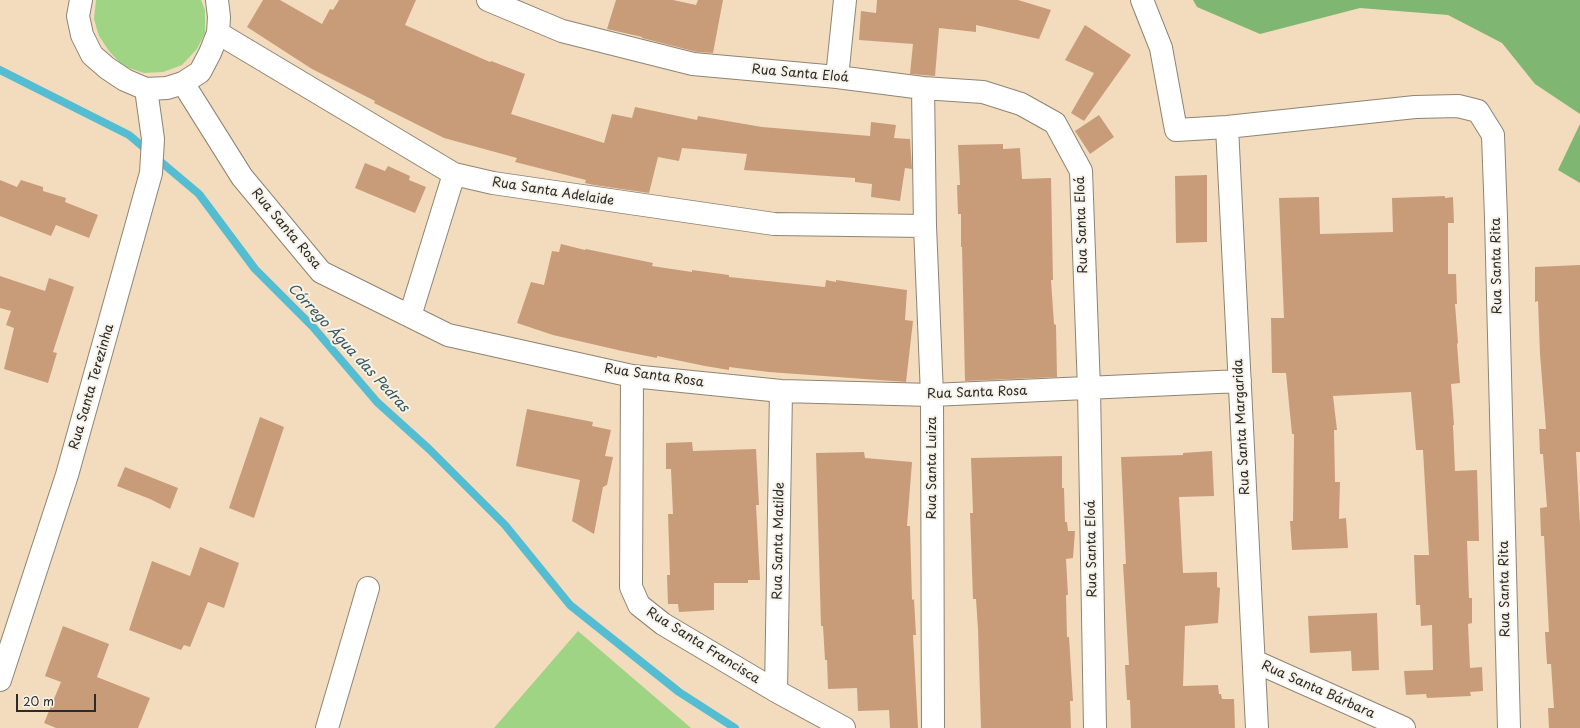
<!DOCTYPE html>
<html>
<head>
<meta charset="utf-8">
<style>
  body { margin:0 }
  #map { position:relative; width:1580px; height:728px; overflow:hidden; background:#f2dcbd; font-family:"Playpen Sans",sans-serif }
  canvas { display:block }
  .scale { position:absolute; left:16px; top:694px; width:80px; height:18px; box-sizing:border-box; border:2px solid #2b2b2b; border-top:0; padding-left:5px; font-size:12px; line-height:14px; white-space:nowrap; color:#2b2b2b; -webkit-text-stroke:3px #f7f3e8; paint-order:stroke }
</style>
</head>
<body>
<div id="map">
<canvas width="1580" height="728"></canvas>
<div class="scale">20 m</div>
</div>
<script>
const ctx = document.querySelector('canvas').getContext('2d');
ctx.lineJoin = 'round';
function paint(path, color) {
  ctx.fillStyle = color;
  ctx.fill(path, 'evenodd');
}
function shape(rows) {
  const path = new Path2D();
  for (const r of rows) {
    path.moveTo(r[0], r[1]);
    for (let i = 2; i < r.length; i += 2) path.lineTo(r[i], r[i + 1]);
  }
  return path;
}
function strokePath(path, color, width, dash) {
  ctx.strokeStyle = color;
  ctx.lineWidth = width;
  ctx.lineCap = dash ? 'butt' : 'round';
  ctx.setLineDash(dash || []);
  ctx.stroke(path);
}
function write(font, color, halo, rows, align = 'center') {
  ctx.font = font + ' "Playpen Sans",sans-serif';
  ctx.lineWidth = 4;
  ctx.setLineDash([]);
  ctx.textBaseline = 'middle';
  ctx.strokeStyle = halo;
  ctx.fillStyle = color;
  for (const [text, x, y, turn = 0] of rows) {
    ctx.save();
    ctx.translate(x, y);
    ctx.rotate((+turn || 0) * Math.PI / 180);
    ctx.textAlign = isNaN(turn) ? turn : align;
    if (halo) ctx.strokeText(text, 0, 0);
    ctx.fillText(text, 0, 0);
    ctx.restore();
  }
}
const green = shape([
  [96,0,201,0,205,10,205,33,197,49,182,65,163,72,144,73,123,66,109,51,99,36,94,19],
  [578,631,691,728,494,728]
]);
const forest = shape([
  [1193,0,1580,0,1580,114,1535,84,1502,43,1448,15,1360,8,1260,34,1197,7],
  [1580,124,1580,183,1558,170]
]);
const stream = shape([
  [0,70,129,135,199,194,255,269,313,327,377,402,429,449,505,525,570,605,679,692,735,728]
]);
const building = shape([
  [263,0,280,0,322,24,330,9,333,10,339,0,416,0,405,25,490,62,491,61,525,74,511,114,604,143,612,114,632,118,635,107,697,120,698,116,762,127,870,136,871,122,896,125,894,138,910,139,912,169,905,168,900,201,871,197,872,184,855,182,855,178,744,170,747,154,682,148,679,161,658,157,649,193,594,185,585,183,586,180,515,162,517,158,444,138,374,103,375,101,312,69,247,27],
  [616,0,673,0,696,5,698,0,723,0,713,53,697,52,642,38,642,37,607,29],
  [877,0,1018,0,1051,10,1039,39,976,25,976,32,939,28,935,76,910,74,913,44,859,40,861,11,876,13],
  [1085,25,1131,55,1084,121,1071,113,1094,73,1065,60],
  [1099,115,1114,137,1090,154,1075,131],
  [1003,144,1003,149,1020,148,1022,179,1051,178,1053,280,1051,280,1054,324,1056,325,1057,377,965,381,962,247,961,247,961,214,958,214,957,185,960,185,958,145],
  [365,163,385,171,388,166,410,176,409,180,426,187,415,213,355,188],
  [1207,175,1207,242,1176,243,1175,176],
  [0,180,17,187,21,180,43,187,43,191,66,198,65,202,98,215,89,238,56,225,51,236,0,216],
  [1445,196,1445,198,1453,197,1454,223,1448,223,1448,274,1456,274,1457,304,1455,304,1458,343,1457,344,1460,383,1451,384,1454,425,1453,425,1455,471,1477,470,1479,541,1467,541,1469,598,1472,598,1472,623,1468,624,1470,668,1482,667,1483,691,1470,692,1471,696,1427,698,1426,694,1406,695,1404,671,1433,670,1432,625,1421,626,1420,605,1416,605,1414,555,1429,555,1423,450,1416,450,1411,392,1333,396,1337,430,1334,430,1335,482,1340,482,1339,519,1346,518,1348,548,1292,550,1290,521,1293,521,1294,434,1292,434,1286,373,1272,373,1271,318,1284,318,1279,198,1319,197,1320,234,1393,232,1392,198],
  [561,244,585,250,586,249,653,263,652,266,692,272,692,270,729,275,729,277,825,287,826,280,836,282,836,280,907,290,905,320,913,321,906,382,769,372,729,367,729,370,705,366,657,356,657,358,622,351,553,335,517,323,531,282,544,285,552,251,559,252],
  [1580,265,1580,452,1576,452,1580,526,1580,728,1549,728,1548,708,1554,708,1551,664,1547,664,1545,632,1549,632,1544,536,1541,536,1540,508,1547,507,1543,454,1540,454,1539,429,1546,429,1540,354,1538,301,1535,302,1535,267],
  [0,276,45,291,49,278,74,287,53,352,57,353,48,383,4,369,14,328,6,325,11,311,0,308],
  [527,409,593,422,592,426,611,430,605,456,613,457,607,485,603,487,594,534,572,521,580,480,516,466],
  [260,417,284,427,254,518,229,508],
  [692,442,693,451,756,449,759,505,756,505,760,580,748,580,748,583,714,583,714,610,679,612,678,604,668,604,667,575,670,575,668,514,673,514,671,469,666,469,666,443],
  [1212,451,1214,496,1179,497,1183,573,1217,572,1217,587,1220,588,1218,623,1185,626,1183,686,1218,685,1219,694,1221,694,1222,699,1234,699,1235,728,1131,728,1130,700,1127,700,1125,665,1129,665,1123,564,1126,564,1121,457,1183,455,1183,453],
  [864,452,865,458,912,462,907,526,910,526,912,600,914,599,916,635,913,635,918,728,890,728,889,710,858,711,857,688,828,689,827,660,825,660,823,626,821,626,816,453],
  [1062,456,1062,488,1064,488,1065,522,1067,522,1068,531,1075,531,1073,558,1066,559,1068,595,1066,595,1067,637,1069,637,1073,701,1070,701,1071,728,981,728,978,629,976,599,973,599,970,513,973,513,971,458],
  [125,467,178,488,170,509,150,499,117,486],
  [200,547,239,563,224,608,208,602,190,647,184,645,181,650,129,630,152,561,190,576],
  [1377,613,1379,670,1352,671,1351,651,1310,653,1308,616],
  [63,626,109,644,97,677,150,698,138,728,56,728,44,723,61,682,45,676]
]);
const minor = shape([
  [488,0,562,31,693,64,837,77,923,88,983,92,1021,104,1055,123,1081,171,1089,389,1095,728],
  [1142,0,1161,48,1176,130,1227,127,1415,107,1458,106,1478,111,1493,135,1496,218,1509,728],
  [218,33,454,174,493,183,774,224,925,226],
  [837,77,845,0],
  [183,83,242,177,321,272,448,335,632,376,781,391,932,395,1240,381],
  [923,88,925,226,932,395,933,728],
  [1227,127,1257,728],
  [410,316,454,174],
  [632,376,631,587,639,605,663,624,776,691,844,728],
  [1254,661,1404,728],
  [776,691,781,391],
  [327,728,368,588]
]);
const tertiary = shape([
  [81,0,78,16,82,35,92,55,107,68,125,80,146,89,167,88,183,83,200,72,210,53,218,33,219,17,217,0],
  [0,680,67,475,151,173,153,139,146,89]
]);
const streetNames = [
  ["Rua Santa Eloá",800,74,5],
  ["Rua Santa Adelaide",553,192,9],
  ["Rua Santa Eloá",1082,225,-92],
  ["Rua Santa Rosa",286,229,50],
  ["Rua Santa Rita",1497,266,-91],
  ["Rua Santa Rosa",654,376,8],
  ["Rua Santa Terezinha",92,387,-74],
  ["Rua Santa Rosa",977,393,-2],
  ["Rua Santa Margarida",1242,427,-93],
  ["Rua Santa Luiza",932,468,-90],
  ["Rua Santa Matilde",779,541,-89],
  ["Rua Santa Eloá",1092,549,-91],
  ["Rua Santa Rita",1505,589,-91],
  ["Rua Santa Francisca",703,646,32],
  ["Rua Santa Bárbara",1318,690,24]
];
const waterNames = [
  ["Córrego Água das Pedras",348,348,47]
];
paint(green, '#9fd485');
paint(forest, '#7fb672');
strokePath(stream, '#55bdd2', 8);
paint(building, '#c99c79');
strokePath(minor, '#8e8474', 24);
strokePath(tertiary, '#8e8474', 24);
strokePath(minor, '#fff', 22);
strokePath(tertiary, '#fff', 22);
write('13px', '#2b2b2b', '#f7f3e8', streetNames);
write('italic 14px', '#38575d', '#f7f3e8', waterNames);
</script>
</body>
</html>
